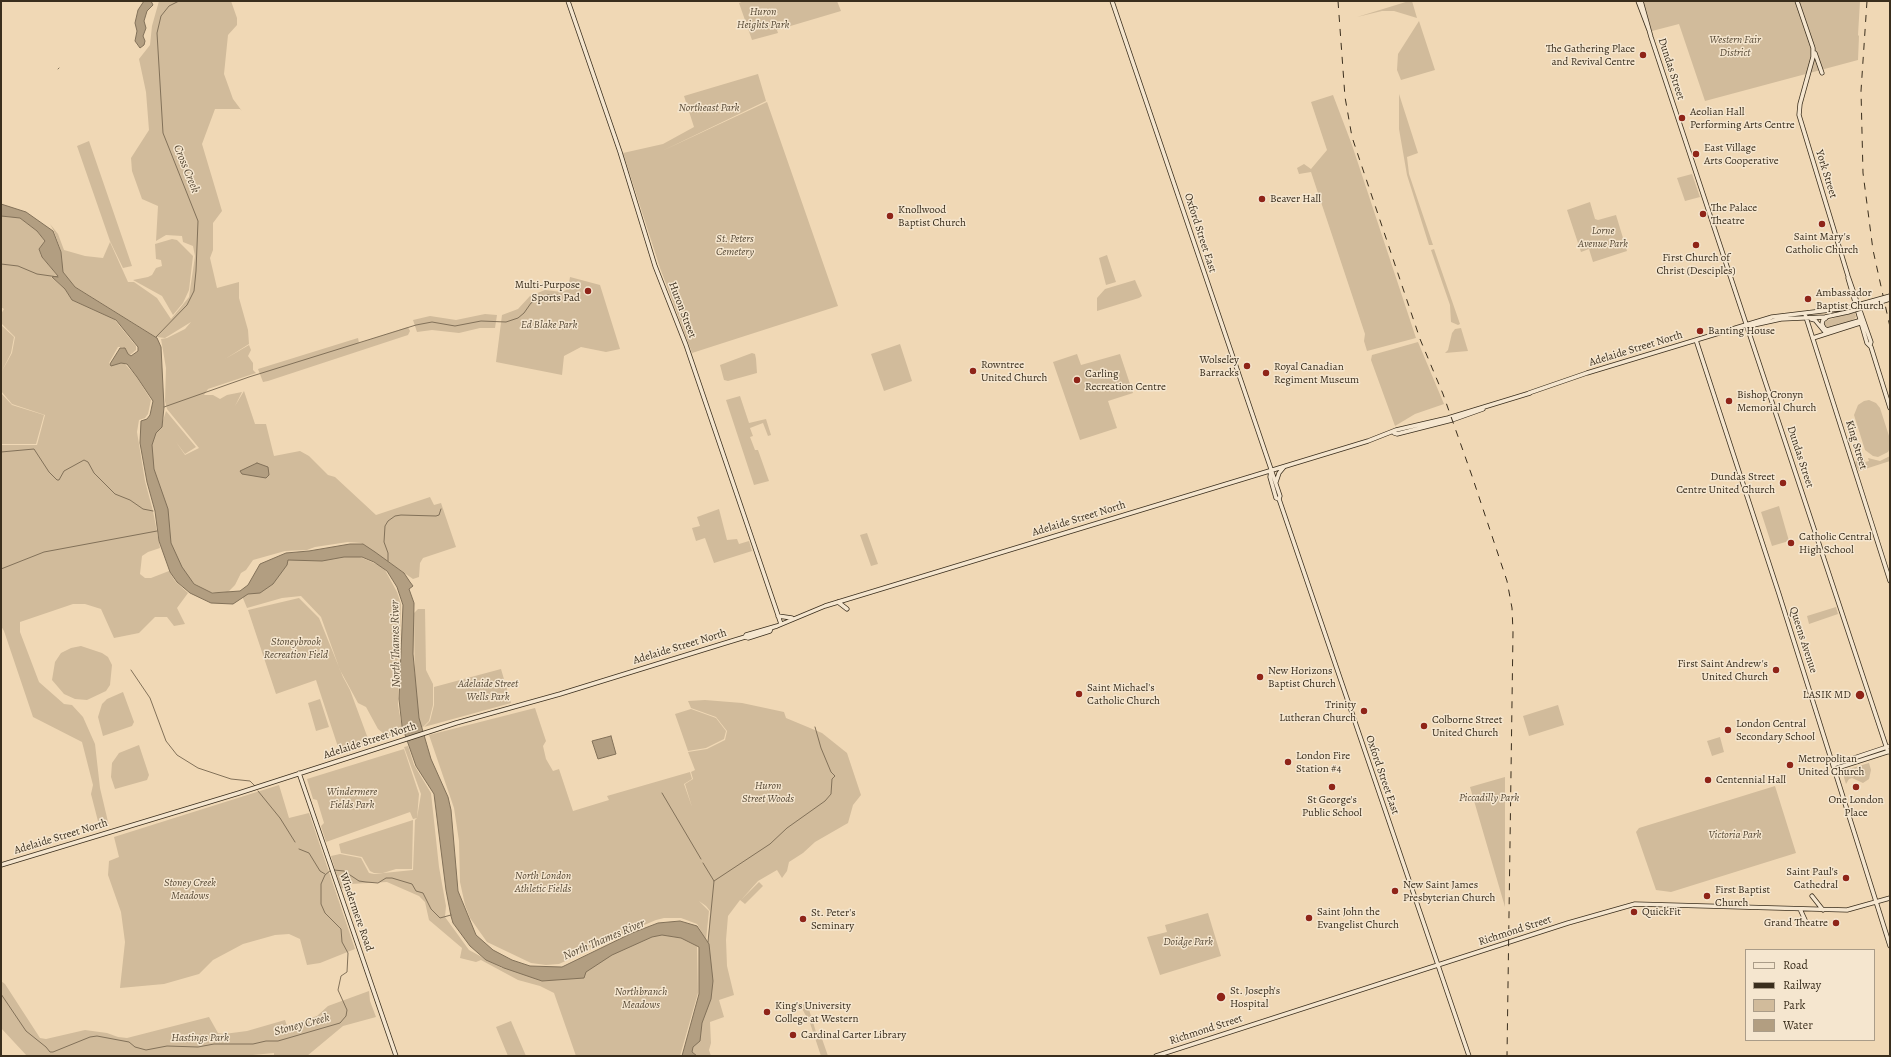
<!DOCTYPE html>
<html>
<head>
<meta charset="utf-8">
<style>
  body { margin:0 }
  #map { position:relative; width:1891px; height:1057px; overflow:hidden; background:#f0d8b5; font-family:Alegreya,serif }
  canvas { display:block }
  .frame { position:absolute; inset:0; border:2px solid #3a2e1d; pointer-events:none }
  .legend { position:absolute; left:1745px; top:949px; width:130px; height:92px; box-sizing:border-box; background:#f5e6cf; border:1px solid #aa9c88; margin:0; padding:5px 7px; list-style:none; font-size:12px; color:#3a2e1d }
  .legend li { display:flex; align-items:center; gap:8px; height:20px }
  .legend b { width:20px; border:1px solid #aa9c88 }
</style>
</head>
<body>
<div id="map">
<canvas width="1891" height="1057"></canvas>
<div class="frame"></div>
<ul class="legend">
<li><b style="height:5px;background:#f5e6cf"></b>Road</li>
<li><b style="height:5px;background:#3a2e1d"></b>Railway</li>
<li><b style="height:11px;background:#d1bb9b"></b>Park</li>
<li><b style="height:11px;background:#b29e81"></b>Water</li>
</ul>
</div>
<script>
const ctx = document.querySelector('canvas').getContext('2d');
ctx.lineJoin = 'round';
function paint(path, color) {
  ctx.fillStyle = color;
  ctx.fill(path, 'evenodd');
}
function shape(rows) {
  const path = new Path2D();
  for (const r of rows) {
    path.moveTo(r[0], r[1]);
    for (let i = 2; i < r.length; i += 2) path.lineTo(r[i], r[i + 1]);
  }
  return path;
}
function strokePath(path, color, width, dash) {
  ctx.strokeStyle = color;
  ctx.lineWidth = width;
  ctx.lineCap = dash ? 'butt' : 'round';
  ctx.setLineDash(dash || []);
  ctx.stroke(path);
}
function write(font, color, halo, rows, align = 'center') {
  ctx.font = font + ' Alegreya,serif';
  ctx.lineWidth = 3;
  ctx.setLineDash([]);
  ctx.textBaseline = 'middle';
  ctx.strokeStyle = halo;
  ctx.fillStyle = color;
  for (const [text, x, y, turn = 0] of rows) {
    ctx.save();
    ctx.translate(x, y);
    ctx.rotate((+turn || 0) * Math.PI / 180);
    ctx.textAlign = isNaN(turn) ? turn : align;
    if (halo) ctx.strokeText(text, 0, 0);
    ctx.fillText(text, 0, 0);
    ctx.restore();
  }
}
const green = shape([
  [159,1,231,1,237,18,237,25,228,35,224,74,233,99,242,111,240,109,215,109,202,144,222,211,213,223,213,250,210,258,217,288,239,282,239,298,248,330,249,344,225,359,249,345,251,350,248,356,253,363,253,370,256,373,208,389,204,395,213,395,220,399,227,395,242,392,235,406,244,391,255,424,266,424,274,456,300,451,309,456,328,475,335,477,376,515,430,497,434,505,441,503,456,547,423,558,420,563,419,577,413,579,361,543,348,542,315,547,307,550,285,551,253,560,246,570,241,573,235,585,228,592,210,592,193,583,181,567,174,553,170,542,162,495,153,468,151,445,155,432,161,427,166,411,196,447,185,454,176,442,185,455,199,448,167,409,165,401,166,368,161,339,167,338,185,329,191,322,165,338,156,337,74,286,62,271,61,251,54,231,50,224,58,234,64,250,85,256,103,258,110,242,128,282,134,282,157,298,171,319,189,297,195,256,193,246,183,242,182,236,166,235,156,241,158,206,142,199,132,171,131,158,149,130,146,92,139,59,150,45,152,26],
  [744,1,837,1,841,11,777,30,778,33,752,40,739,3],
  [1409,1,1412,1,1417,18,1394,11,1382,11,1357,17],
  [1642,1,1860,1,1858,35,1859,36,1858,60,1705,101,1679,24,1652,31],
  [1419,21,1435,70,1401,80,1397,70,1398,54],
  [758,74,766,101,662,151,767,102,838,306,692,353,660,268,623,153,663,144,694,127,684,96],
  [1399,94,1418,153,1407,157,1409,174,1433,245,1429,245,1407,175,1399,129],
  [1333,95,1352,145,1416,338,1367,351,1364,341,1365,334,1311,172,1299,174,1297,168,1304,164,1311,169,1327,150,1311,102],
  [89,141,132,266,123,268,110,241,77,146],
  [1692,174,1700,197,1685,201,1677,178],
  [1590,202,1595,219,1598,220,1616,215,1627,251,1593,262,1589,249,1581,252,1567,210],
  [1,215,19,217,37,231,45,241,39,249,41,256,57,275,51,277,65,289,72,300,114,319,136,346,136,350,130,355,126,353,123,347,118,347,109,363,110,365,120,362,125,364,136,376,151,400,148,414,145,418,139,420,137,432,145,481,153,511,160,548,148,552,142,556,140,574,145,578,151,578,169,571,175,581,188,593,177,608,185,624,174,626,167,617,155,617,139,633,114,638,101,609,85,604,73,604,20,622,20,632,39,682,64,704,72,705,83,717,95,744,100,788,109,826,100,829,91,794,93,785,82,742,33,717,4,631,1,626,1,445,37,445,45,415,12,404,1,391,1,325,14,337,11,353,2,371,12,353,15,337,1,323,1,314,4,309,1,307],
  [172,239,177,240,193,256,189,290,183,303,173,315,162,296,133,280,148,277,152,275,156,268,162,266,161,260,156,259,155,244],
  [1434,249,1460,324,1458,325,1451,322,1450,305,1431,250],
  [1107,255,1116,282,1106,285,1099,258],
  [570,277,600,285,620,349,606,352,581,347,564,356,562,375,496,362,502,315,518,309,530,296,545,290,562,292,568,289],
  [1135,280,1142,296,1139,298,1097,311,1097,298,1105,289],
  [1848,313,1855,313,1856,317,1852,321,1829,329,1825,327,1824,324,1826,321],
  [485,314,497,315,495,328,480,328,459,333,432,330,417,332,413,320,430,316,456,320],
  [408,327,410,331,408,335,268,381,263,382,258,369,358,338,359,343],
  [1461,328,1468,351,1445,353,1448,350,1452,333,1455,329],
  [1418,342,1444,404,1415,414,1395,426,1371,360,1372,355],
  [900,344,912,381,884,391,871,354],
  [752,353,755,354,756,359,757,373,728,381,724,380,720,365],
  [1077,354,1081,365,1120,354,1133,393,1108,401,1117,428,1080,440,1053,362],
  [1,393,12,405,44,415,36,444,1,444],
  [740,396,749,423,766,419,771,435,768,436,763,423,750,428,753,436,750,437,755,450,758,450,769,481,754,485,726,400],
  [1869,400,1876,403,1880,408,1890,439,1890,448,1888,452,1878,457,1873,456,1865,450,1854,415,1858,405,1864,401],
  [1860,447,1865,462,1869,461,1868,458,1880,461,1890,456,1890,461,1859,471,1855,464,1857,457,1857,448],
  [1779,506,1789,541,1772,546,1761,512],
  [719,509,727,540,737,539,739,544,749,541,752,551,714,563,705,538,696,541,692,528,700,526,697,517],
  [867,533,878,564,871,566,860,535],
  [343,556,360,557,381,566,385,570,397,592,401,604,398,705,403,733,390,736,383,733,378,729,366,707,358,703,340,670,321,617,301,596,282,598,247,608,242,596,247,593,259,593,272,584,287,564,287,560],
  [299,598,319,618,343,677,350,690,370,744,340,753,316,680,276,694,248,610],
  [1836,607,1838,614,1809,624,1807,616],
  [418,609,425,609,426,670,433,684,433,705,429,721,421,729,415,699,414,613],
  [81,646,102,653,108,657,112,665,110,685,106,691,87,700,75,699,64,694,52,680,55,662,61,653,71,648],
  [501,669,511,703,424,727,430,721,434,705,434,687],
  [123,692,134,722,132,726,103,736,98,717,102,704,107,699],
  [320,699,329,727,316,731,308,703],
  [705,700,742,703,784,712,786,718,822,733,847,753,861,795,853,805,848,823,815,842,803,853,789,862,787,871,782,878,777,870,758,881,741,900,759,882,763,886,745,904,740,900,728,916,726,940,727,966,734,995,719,1000,724,1017,710,1022,711,1043,709,1050,711,1056,697,1056,691,1051,708,943,710,911,706,906,699,901,709,911,706,940,697,924,681,918,664,918,656,920,630,931,559,964,546,965,531,963,487,942,470,918,465,905,460,882,459,841,454,808,429,735,535,708,546,741,543,746,546,759,553,771,559,769,573,811,609,800,607,796,690,772,692,779,684,784,692,807,685,784,693,779,691,772,695,770,688,752,707,749,725,740,727,731,716,717,691,708,688,701],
  [1558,705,1564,725,1529,736,1523,716],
  [691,709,716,718,726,731,724,739,706,748,688,751,675,714],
  [1720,737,1724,752,1712,756,1707,741],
  [139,745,149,775,147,780,115,789,111,777,112,763,119,753],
  [408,746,414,765,431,793,439,867,446,906,445,917,469,950,502,968,585,971,610,954,651,936,660,934,680,937,697,946,698,993,680,1056,576,1056,554,993,540,986,518,980,481,960,476,962,460,958,462,948,429,920,425,902,419,896,387,882,350,884,341,889,331,856,340,854,361,858,369,873,374,874,413,870,415,820,417,818,421,794,404,747],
  [404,749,419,794,417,818,413,819,410,812,326,842,321,826,324,823,317,800,313,799,307,779],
  [1869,763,1871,770,1869,779,1863,783,1852,778,1849,779,1846,784,1842,771],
  [1505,777,1505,907,1470,787],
  [279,785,289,818,309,813,355,949,320,963,307,965,300,939,289,934,275,935,243,944,213,960,199,974,164,984,120,988,125,942,121,912,108,875,109,861,119,857,114,837],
  [1775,786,1796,853,1671,892,1656,890,1636,832,1639,828],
  [413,820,412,869,396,869,383,873,374,873,370,871,362,857,341,853,339,844],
  [1208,913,1221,956,1160,975,1147,937,1167,932,1165,925],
  [1,981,5,984,40,1038,46,1039,85,1030,107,1033,118,1037,127,1038,209,1017,218,1033,224,1034,247,1031,285,1020,287,1026,317,1016,328,1006,369,991,370,1001,376,1017,343,1026,307,1056,274,1056,274,1053,242,1056,27,1056,1,1028],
  [807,1003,816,1032,820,1033,828,1056,821,1056,810,1023,800,1005],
  [511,1021,526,1056,508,1056,496,1027]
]);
const water = shape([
  [144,1,151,1,153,5,147,11,144,21,146,28,143,36,145,41,144,45,140,48,135,41,137,31,135,23,138,10,144,1],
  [1,204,26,212,53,231,61,252,63,272,75,287,157,338,161,347,164,407,162,427,156,433,152,445,154,469,168,509,171,543,182,567,194,584,212,593,240,591,248,585,260,564,286,553,309,551,350,544,363,544,375,552,404,573,410,582,413,586,409,589,414,603,413,654,419,718,431,759,448,797,451,810,458,891,476,935,493,950,512,960,530,966,562,967,632,933,658,923,680,921,697,926,709,944,713,981,711,999,702,1023,700,1041,693,1047,692,1052,697,1056,682,1056,699,994,699,947,681,938,662,935,652,937,612,955,586,972,584,978,542,981,504,968,486,960,470,946,453,923,451,916,446,890,434,794,416,766,402,726,399,699,403,605,397,587,387,571,374,562,362,557,344,557,322,561,288,560,287,565,273,584,260,593,248,594,233,604,211,603,190,593,177,582,170,572,159,541,155,511,147,482,140,443,141,421,147,419,150,415,153,401,137,377,127,364,121,363,111,366,110,364,120,348,125,348,128,354,131,356,138,351,138,347,116,320,72,300,65,289,52,277,58,276,42,257,39,249,45,241,37,231,20,218,1,216,1,204],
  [257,463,268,467,269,475,266,478,242,474,240,471,257,463],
  [611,736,616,754,598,759,592,741,611,736]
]);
const stream = shape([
  [58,69,59,68],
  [1,264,18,266,37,274,58,277],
  [156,337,187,305,194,291,196,271,198,221,163,133,157,33,161,16,169,6,179,1],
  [164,407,249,377,416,325,432,322,455,326,481,321,506,322,518,318,524,313,531,303,540,298,547,295,558,295],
  [1,452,34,449,49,472,57,480,59,480,64,471,84,460,88,462,94,473,115,494,130,500,143,509,153,511],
  [388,561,388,553,384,542,385,526,388,521,395,516,401,515,436,516,439,515,441,509],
  [1,569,44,552,157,531],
  [131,670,150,698,166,741,177,755,198,768,231,779,250,781,255,786],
  [258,791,280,818,295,842],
  [662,793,701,859],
  [299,849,309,853,320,871,325,874],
  [703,863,714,881,708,942],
  [334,870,344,871,359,881,366,882,378,883,386,878,392,878,412,884,416,891,423,893,431,909,440,918,451,915],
  [714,881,770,844,787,828,825,801,831,794,832,779,835,776,831,772,821,748,815,727],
  [1,994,26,1031,46,1047,50,1052,53,1052,90,1037,97,1036,129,1042,135,1047,146,1050,167,1046,198,1047,214,1044,253,1044,266,1041,278,1041,340,1023,346,1016,347,1010,338,990,341,976,347,972,348,953,342,942,341,929,325,913,321,904,321,884,325,875,331,870]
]);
const secondary = shape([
  [568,1,620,152,655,266,686,345,781,624],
  [1112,1,1273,475,1280,496,1279,499],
  [1638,1,1649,30],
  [1641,1,1651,37,1888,752],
  [1797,1,1813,48,1813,57,1800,104,1799,115,1848,276,1871,342,1870,345],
  [1815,53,1822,73],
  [1848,278,1867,343,1871,347,1890,408],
  [1805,314,1890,581],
  [1826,318,1823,320,1822,324,1824,328,1827,330,1862,320],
  [1811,319,1815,320,1825,332],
  [1749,326,1781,319,1825,317,1848,312],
  [1813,338,1863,322],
  [1696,340,1779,594,1890,946],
  [1529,393,1587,373,1772,317,1847,308],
  [1394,433,1397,434,1452,420,1483,409],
  [1271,471,1270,477,1276,498,1279,499,1469,1056],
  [1276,482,1279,473,1284,467],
  [838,602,847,609],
  [778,616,792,618],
  [745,637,748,638,770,631,771,628],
  [1833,765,1890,746],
  [1834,769,1890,751],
  [299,773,396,1056],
  [1,865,239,793,456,723,560,694,722,644,745,637,746,635,777,626,825,606,1368,441,1396,430,1448,418,1530,393],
  [1812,896,1823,910],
  [1800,909,1806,922],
  [1156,1056,1568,923,1635,904,1847,910,1890,898]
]);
const rail = shape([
  [1338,1,1345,97,1352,137,1420,339,1443,394,1472,476,1507,581,1512,608,1513,632,1507,1056],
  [1867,1,1861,91,1863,173,1873,250,1890,327]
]);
const secondaryBridge = shape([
  [1847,308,1890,296],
  [1848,312,1890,299]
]);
const markers = [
  [1643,55,4,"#8f2418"],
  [1682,118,4,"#8f2418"],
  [1696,154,4,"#8f2418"],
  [1262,199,4,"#8f2418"],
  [1703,214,4,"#8f2418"],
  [890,216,4,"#8f2418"],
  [1822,224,4,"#8f2418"],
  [1696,245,4,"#8f2418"],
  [588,291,4,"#8f2418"],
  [1808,299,4,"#8f2418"],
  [1700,331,4,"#8f2418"],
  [1247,366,4,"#8f2418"],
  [973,371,4,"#8f2418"],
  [1266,373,4,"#8f2418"],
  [1077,380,4,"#8f2418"],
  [1729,401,4,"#8f2418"],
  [1783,483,4,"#8f2418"],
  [1791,543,4,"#8f2418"],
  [1776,670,4,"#8f2418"],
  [1260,677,4,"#8f2418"],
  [1079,694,4,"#8f2418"],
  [1860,695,5,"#8f2418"],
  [1364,711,4,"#8f2418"],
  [1424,726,4,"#8f2418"],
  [1728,730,4,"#8f2418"],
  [1288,762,4,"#8f2418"],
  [1790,765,4,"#8f2418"],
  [1708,780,4,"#8f2418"],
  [1332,787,4,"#8f2418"],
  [1856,787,4,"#8f2418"],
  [1846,878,4,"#8f2418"],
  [1395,891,4,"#8f2418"],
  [1707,896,4,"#8f2418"],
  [1634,912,4,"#8f2418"],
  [1309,918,4,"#8f2418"],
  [803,919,4,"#8f2418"],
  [1836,923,4,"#8f2418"],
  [1221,997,5,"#8f2418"],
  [767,1012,4,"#8f2418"],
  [793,1035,4,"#8f2418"]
];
const parkNames = [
  ["Huron",763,12],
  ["Heights Park",763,25],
  ["Western Fair",1735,40],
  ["District",1735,53],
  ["Northeast Park",709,108],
  ["Lorne",1603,231],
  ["Avenue Park",1603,244],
  ["St. Peters",735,239],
  ["Cemetery",735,252],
  ["Ed Blake Park",549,325],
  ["Stoneybrook",296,642],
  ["Recreation Field",296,655],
  ["Adelaide Street",488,684],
  ["Wells Park",488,697],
  ["Huron",768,786],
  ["Street Woods",768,799],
  ["Windermere",352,792],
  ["Fields Park",352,805],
  ["Piccadilly Park",1489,798],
  ["Victoria Park",1735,835],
  ["North London",543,876],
  ["Athletic Fields",543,889],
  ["Stoney Creek",190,883],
  ["Meadows",190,896],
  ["Doidge Park",1188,942],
  ["Northbranch",641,992],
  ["Meadows",641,1005],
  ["Hastings Park",200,1038]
];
const poiNames = [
  ["The Gathering Place",1635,49,"right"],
  ["and Revival Centre",1635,62,"right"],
  ["Aeolian Hall",1690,112],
  ["Performing Arts Centre",1690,125],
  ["East Village",1704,148],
  ["Arts Cooperative",1704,161],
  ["Beaver Hall",1270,199],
  ["The Palace",1711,208],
  ["Theatre",1711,221],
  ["Knollwood",898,210],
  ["Baptist Church",898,223],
  ["Saint Mary's",1822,237,"center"],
  ["Catholic Church",1822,250,"center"],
  ["First Church of",1696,258,"center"],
  ["Christ (Desciples)",1696,271,"center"],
  ["Multi-Purpose",580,285,"right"],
  ["Sports Pad",580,298,"right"],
  ["Ambassador",1816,293],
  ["Baptist Church",1816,306],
  ["Banting House",1708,331],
  ["Wolseley",1239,360,"right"],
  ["Barracks",1239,373,"right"],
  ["Rowntree",981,365],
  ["United Church",981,378],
  ["Royal Canadian",1274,367],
  ["Regiment Museum",1274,380],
  ["Carling",1085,374],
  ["Recreation Centre",1085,387],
  ["Bishop Cronyn",1737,395],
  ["Memorial Church",1737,408],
  ["Dundas Street",1775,477,"right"],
  ["Centre United Church",1775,490,"right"],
  ["Catholic Central",1799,537],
  ["High School",1799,550],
  ["First Saint Andrew's",1768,664,"right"],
  ["United Church",1768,677,"right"],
  ["New Horizons",1268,671],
  ["Baptist Church",1268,684],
  ["Saint Michael's",1087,688],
  ["Catholic Church",1087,701],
  ["LASIK MD",1851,695,"right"],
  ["Trinity",1356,705,"right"],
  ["Lutheran Church",1356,718,"right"],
  ["Colborne Street",1432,720],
  ["United Church",1432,733],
  ["London Central",1736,724],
  ["Secondary School",1736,737],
  ["London Fire",1296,756],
  ["Station #4",1296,769],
  ["Metropolitan",1798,759],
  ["United Church",1798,772],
  ["Centennial Hall",1716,780],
  ["St George's",1332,800,"center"],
  ["Public School",1332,813,"center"],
  ["One London",1856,800,"center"],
  ["Place",1856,813,"center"],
  ["Saint Paul's",1838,872,"right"],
  ["Cathedral",1838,885,"right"],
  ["New Saint James",1403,885],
  ["Presbyterian Church",1403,898],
  ["First Baptist",1715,890],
  ["Church",1715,903],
  ["Saint John the",1317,912],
  ["Evangelist Church",1317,925],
  ["QuickFit",1642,912],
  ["St. Peter's",811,913],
  ["Seminary",811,926],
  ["Grand Theatre",1828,923,"right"],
  ["St. Joseph's",1230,991],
  ["Hospital",1230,1004],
  ["King's University",775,1006],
  ["College at Western",775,1019],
  ["Cardinal Carter Library",801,1035]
];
const streetNames = [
  ["Dundas Street",1671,69,72],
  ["York Street",1826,174,73],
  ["Oxford Street East",1200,233,72],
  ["Huron Street",682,310,69],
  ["Adelaide Street North",1636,349,-17],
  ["King Street",1856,445,73],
  ["Dundas Street",1800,457,72],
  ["Adelaide Street North",1079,519,-17],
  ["Queens Avenue",1803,640,72],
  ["Adelaide Street North",680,647,-17],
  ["Adelaide Street North",370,741,-18],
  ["Oxford Street East",1382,775,71],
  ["Adelaide Street North",61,837,-17],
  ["Windermere Road",356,912,71],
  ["Richmond Street",1515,931,-18],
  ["Richmond Street",1206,1030,-18]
];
const waterNames = [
  ["Cross Creek",186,169,68],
  ["North Thames River",396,644,-91],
  ["North Thames River",604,940,-23],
  ["Stoney Creek",302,1025,-15]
];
paint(green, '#d1bb9b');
paint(water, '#b29e81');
strokePath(water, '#827159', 1);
strokePath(stream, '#827159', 1);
strokePath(secondary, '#3a2e1d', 5);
strokePath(secondary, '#f5e6cf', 3.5);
strokePath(rail, '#3a2e1d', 1, [7, 7]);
strokePath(secondaryBridge, '#3a2e1d', 5, []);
strokePath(secondaryBridge, '#f5e6cf', 3.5);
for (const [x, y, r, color] of markers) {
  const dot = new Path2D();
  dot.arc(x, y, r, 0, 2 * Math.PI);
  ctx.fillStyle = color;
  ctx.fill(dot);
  strokePath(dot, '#f5e6cf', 1.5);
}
write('italic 11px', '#584a36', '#f5e6cf', parkNames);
write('11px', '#3a2e1d', '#f5e6cf', poiNames, 'left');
write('11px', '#3a2e1d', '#f5e6cf', streetNames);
write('italic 12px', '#584a36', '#f5e6cf', waterNames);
</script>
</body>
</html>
